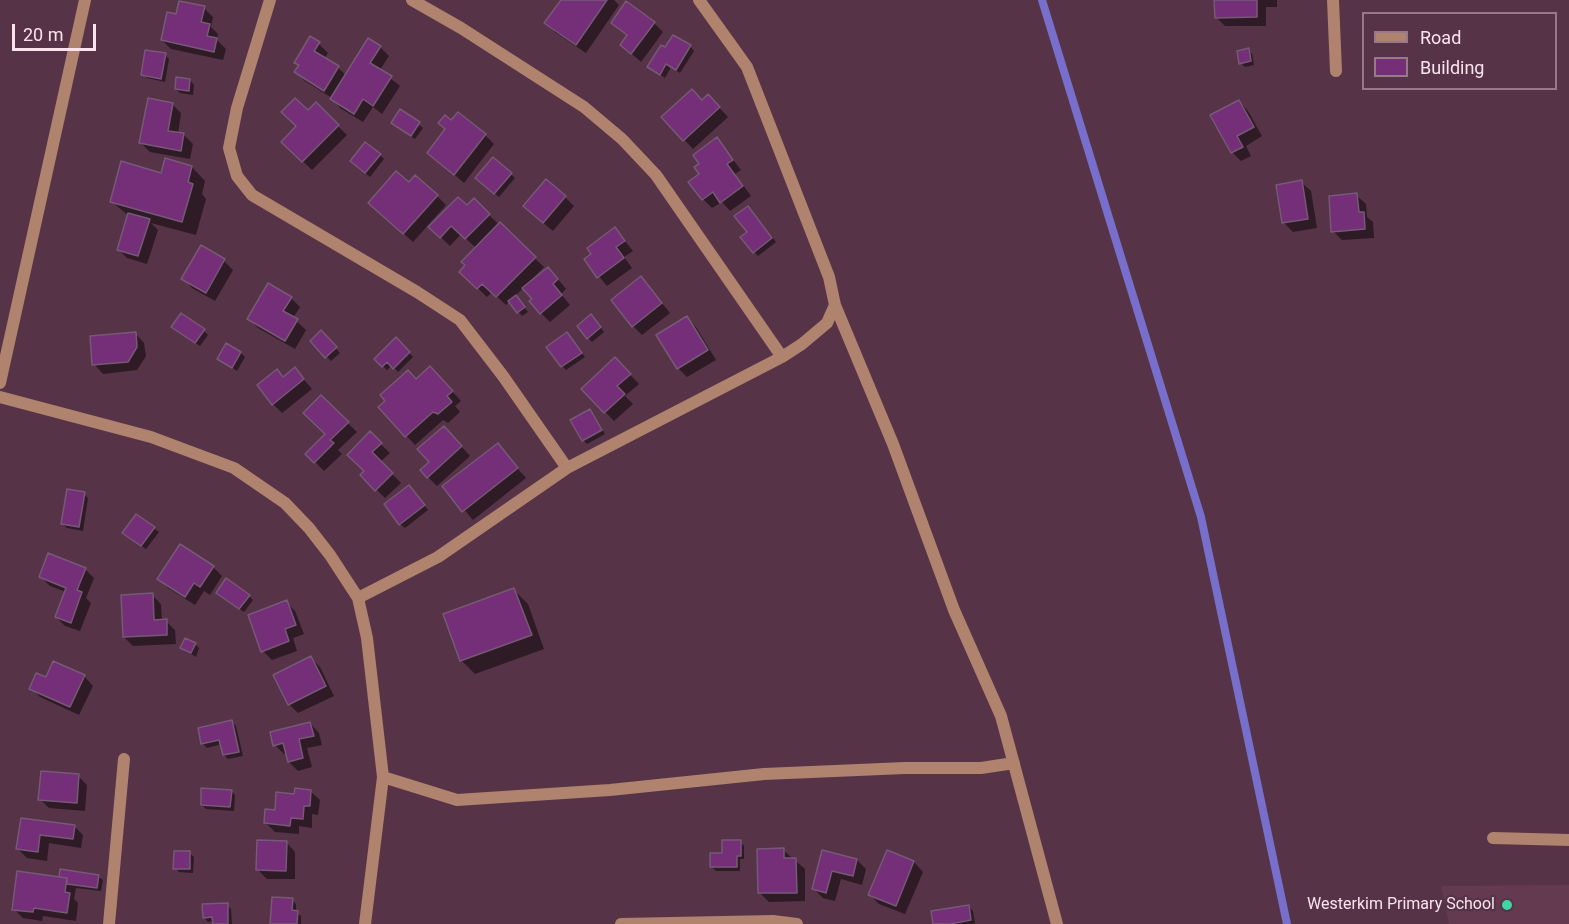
<!DOCTYPE html>
<html>
<head>
<meta charset="utf-8">
<style>
  body { margin:0 }
  #map { position:relative; width:1569px; height:924px; overflow:hidden; background:#563346; font-family:Roboto,sans-serif }
  canvas { display:block }
  .legend { position:absolute; left:1362px; top:12px; width:195px; height:78px; box-sizing:border-box; background:#563346; border:2px solid #987989; margin:0; padding:8px 10px; list-style:none; font-size:18px; color:#fae3ee }
  .legend li { display:flex; align-items:center; gap:12px; height:30px }
  .legend b { width:30px; border:2px solid #987989 }
  .scale { position:absolute; left:12px; top:24px; width:84px; height:27px; box-sizing:border-box; border:3px solid #fae3ee; border-top:0; padding-left:8px; font-size:18px; line-height:21px; white-space:nowrap; color:#fae3ee; -webkit-text-stroke:4px #563346; paint-order:stroke }
</style>
</head>
<body>
<div id="map">
<canvas width="1569" height="924"></canvas>
<ul class="legend">
<li><b style="height:8px;background:#af836e"></b>Road</li>
<li><b style="height:16px;background:#752e78"></b>Building</li>
</ul>
<div class="scale">20 m</div>
</div>
<script>
const ctx = document.querySelector('canvas').getContext('2d');
ctx.lineJoin = 'round';
function paint(path, color) {
  ctx.fillStyle = color;
  ctx.fill(path, 'evenodd');
}
function shape(rows) {
  const path = new Path2D();
  for (const r of rows) {
    path.moveTo(r[0], r[1]);
    for (let i = 2; i < r.length; i += 2) path.lineTo(r[i], r[i + 1]);
  }
  return path;
}
function strokePath(path, color, width, dash) {
  ctx.strokeStyle = color;
  ctx.lineWidth = width;
  ctx.lineCap = dash ? 'butt' : 'round';
  ctx.setLineDash(dash || []);
  ctx.stroke(path);
}
function write(font, color, halo, rows, align = 'center') {
  ctx.font = font + ' Roboto,sans-serif';
  ctx.lineWidth = 4.5;
  ctx.setLineDash([]);
  ctx.textBaseline = 'middle';
  ctx.strokeStyle = halo;
  ctx.fillStyle = color;
  for (const [text, x, y, turn = 0] of rows) {
    ctx.save();
    ctx.translate(x, y);
    ctx.rotate((+turn || 0) * Math.PI / 180);
    ctx.textAlign = isNaN(turn) ? turn : align;
    if (halo) ctx.strokeText(text, 0, 0);
    ctx.fillText(text, 0, 0);
    ctx.restore();
  }
}
const built = shape([
  [1569,885,1569,924,1449,924,1441,886]
]);
const shadow = shape([
  [563,0,614,0,619,5,586,53,555,32,546,23],
  [1216,0,1277,0,1277,7,1266,7,1266,26,1225,26,1216,17],
  [204,8,213,17,211,27,218,34,217,40,226,49,223,60,171,49,162,40,177,16],
  [613,23,654,23,663,32,641,62,622,45,628,36],
  [319,44,328,53,324,59,338,68,346,75,380,47,389,56,380,70,400,86,382,114,373,107,363,122,340,108,332,98,305,81,296,72,300,67,296,63],
  [690,46,694,51,680,73,671,67,665,78,649,67,666,49],
  [1248,50,1252,54,1254,65,1245,67,1241,63],
  [165,55,169,59,165,82,147,78,142,74],
  [190,80,194,85,193,95,180,93,176,89],
  [708,96,728,117,693,149,663,117,702,101],
  [1239,101,1248,111,1262,136,1246,146,1251,156,1241,161,1232,152],
  [172,104,181,113,178,134,184,135,193,144,190,159,150,152,141,143],
  [316,105,347,135,312,170,283,142],
  [400,111,423,128,415,139,397,127],
  [452,123,485,135,494,144,464,183,429,153],
  [717,139,741,170,735,174,751,196,730,211,722,202,712,208,703,199,701,164],
  [380,155,384,159,370,177,356,165],
  [493,159,515,178,499,197,481,182],
  [166,160,192,167,205,181,202,194,206,199,196,235,151,223,158,230,147,264,127,258,118,249,129,216,112,202,162,174],
  [1301,182,1311,191,1317,228,1293,232,1284,223],
  [409,184,437,196,446,205,413,242,379,212],
  [1356,195,1366,204,1367,217,1373,222,1374,238,1342,240,1333,231],
  [565,197,574,206,553,231,534,215],
  [474,201,544,267,531,280,532,282,557,278,566,289,561,294,570,305,550,322,541,313,534,299,524,287,515,296,528,312,522,316,510,301,506,305,492,292,487,297,461,272,476,248,461,234,450,246,430,227,467,207],
  [752,212,776,242,758,256,754,252,749,232],
  [615,229,633,251,624,257,632,268,607,286,586,260],
  [224,261,233,270,215,301,192,288,183,278],
  [641,278,670,313,642,335,633,326],
  [291,298,300,307,293,318,306,330,295,349,258,328,249,319],
  [687,318,696,327,716,360,687,377,678,368],
  [595,320,604,332,592,342,588,338],
  [177,331,204,331,208,335,200,346],
  [321,332,340,353,331,361,312,341],
  [135,333,144,343,146,356,137,370,103,374,94,364],
  [567,334,585,357,566,370,562,366],
  [396,339,413,357,398,372,392,365,387,370,376,359],
  [241,353,245,357,237,371,219,359],
  [615,359,639,384,625,396,633,404,614,421,583,389],
  [295,369,312,389,282,413,273,404,277,371,284,378],
  [439,377,461,401,455,406,460,412,448,423,443,420,415,445,380,407,417,380],
  [321,397,357,432,338,450,342,454,324,471,307,454,327,434],
  [590,411,605,434,587,444,583,440],
  [370,434,390,453,380,462,401,483,385,498,362,475,366,471],
  [453,437,470,456,437,486,428,477,431,462],
  [497,445,526,478,473,520,444,486],
  [413,491,428,510,405,528,400,524],
  [84,494,88,498,83,531,67,528,62,524],
  [137,516,159,532,146,549,128,537],
  [213,567,222,576,210,595,204,591,195,605,168,588,159,579],
  [85,569,94,578,86,598,91,603,80,631,65,626,56,617,66,592,50,586,41,577],
  [514,590,528,604,544,649,475,674,461,660],
  [152,595,161,604,162,621,166,621,175,630,176,644,133,646,124,637],
  [249,596,253,600,244,612,222,597],
  [286,602,295,611,304,634,293,638,297,651,272,660,263,651],
  [195,644,199,648,196,657,182,648],
  [311,658,320,667,334,696,298,713,289,704],
  [84,676,93,686,79,715,40,697,31,688,47,679],
  [232,722,236,726,243,756,228,759,224,755,222,744,207,748,203,744,200,729],
  [310,723,319,733,322,745,307,748,312,767,298,771,289,762,287,753,284,754,275,745],
  [78,776,87,785,85,811,49,808,40,799],
  [231,791,235,795,234,811,206,809,202,805],
  [310,791,320,800,318,815,312,814,312,828,299,826,299,834,275,832,266,823,296,795],
  [22,819,74,826,83,835,81,848,49,843,47,861,27,858,18,849],
  [740,841,744,846,744,859,740,859,740,871,716,871,712,867],
  [286,842,295,852,295,879,267,879,258,870],
  [783,850,805,869,805,901,769,902,760,893],
  [823,852,857,860,866,869,862,885,841,879,835,901,823,898,814,889],
  [888,852,914,862,923,872,905,914,879,904,870,895],
  [189,853,194,857,193,873,179,872,175,868],
  [61,871,98,876,103,880,101,891,76,888,74,899,78,903,76,921,43,916,42,921,23,918,14,909,60,879],
  [292,900,296,904,296,912,301,916,301,924,272,924],
  [227,905,231,909,232,924,214,924,214,921,208,922,204,917],
  [969,907,973,911,975,924,934,924]
]);
const stream = shape([
  [1042,0,1201,517,1287,924]
]);
const building = shape([
  [561,0,607,0,576,45,544,23,561,0],
  [1214,0,1257,0,1257,17,1215,18,1214,0],
  [179,1,205,6,201,22,210,24,207,36,217,38,214,52,161,40,167,12,176,14,179,1],
  [626,1,655,22,631,54,620,45,627,35,611,23,626,1],
  [673,35,691,45,676,70,666,64,660,75,647,67,661,45,665,47,673,35],
  [310,36,320,42,314,51,339,66,324,91,294,72,299,65,294,63,310,36],
  [368,38,381,46,370,63,392,76,373,106,363,99,354,114,330,99,368,38],
  [1249,48,1251,61,1239,64,1237,51,1249,48],
  [145,50,166,53,161,79,141,75,145,50],
  [176,77,190,79,189,91,175,89,176,77],
  [692,89,702,100,708,94,720,107,683,141,661,117,692,89],
  [148,98,173,103,168,131,184,133,181,151,139,143,148,98],
  [295,98,308,110,316,102,339,125,302,162,281,142,296,126,281,112,295,98],
  [1239,100,1254,127,1237,136,1243,147,1231,153,1210,115,1239,100],
  [400,109,420,122,411,136,391,123,400,109],
  [458,112,486,134,454,175,427,153,445,129,438,123,445,115,451,120,458,112],
  [717,137,733,160,727,164,743,186,720,203,713,192,702,200,688,182,699,174,694,167,699,164,693,155,717,137],
  [365,142,381,154,365,173,350,161,365,142],
  [493,157,512,173,494,194,475,178,493,157],
  [165,158,192,166,188,182,193,184,182,222,110,202,121,161,161,173,165,158],
  [396,171,409,182,415,175,438,195,403,234,368,203,396,171],
  [546,179,566,196,543,223,523,206,546,179],
  [1302,180,1308,219,1282,223,1276,185,1302,180],
  [1357,193,1359,212,1364,212,1365,229,1331,232,1329,196,1357,193],
  [458,197,467,205,474,198,490,214,465,239,451,226,440,238,428,227,458,197],
  [748,206,772,238,753,253,740,237,747,232,734,216,748,206],
  [128,213,150,219,138,256,117,250,128,213],
  [500,222,536,257,496,297,482,284,477,289,459,272,465,265,461,262,500,222],
  [615,227,625,241,616,247,624,258,597,278,584,259,591,254,587,248,615,227],
  [201,245,225,259,206,293,181,279,201,245],
  [548,267,558,279,553,284,562,295,540,314,529,301,532,299,522,288,548,267],
  [641,276,662,303,632,327,611,300,641,276],
  [268,283,292,297,283,311,298,319,285,341,247,319,268,283],
  [516,295,525,307,517,313,508,301,516,295],
  [181,313,205,329,195,343,171,327,181,313],
  [591,314,601,327,587,339,577,326,591,314],
  [687,316,708,350,677,369,656,335,687,316],
  [321,330,337,347,325,358,310,341,321,330],
  [136,332,137,347,128,362,92,365,90,336,136,332],
  [567,332,582,353,561,367,546,347,567,332],
  [396,337,410,352,393,369,387,362,382,367,374,359,396,337],
  [226,343,241,352,232,368,217,359,226,343],
  [615,357,631,374,617,386,625,394,604,413,581,389,615,357],
  [430,366,453,391,447,396,452,402,438,414,433,412,405,437,378,407,385,401,380,395,408,370,416,379,430,366],
  [295,367,304,379,272,405,257,385,277,369,283,377,295,367],
  [321,395,349,422,330,440,334,443,314,463,305,454,325,434,303,413,321,395],
  [590,409,602,430,582,441,570,420,590,409],
  [444,426,462,446,427,478,420,470,429,462,417,449,444,426],
  [370,431,382,443,372,452,393,473,375,491,360,475,364,471,347,455,370,431],
  [498,443,518,468,462,512,442,486,498,443],
  [409,485,425,505,399,525,384,504,409,485],
  [67,489,85,492,79,527,61,524,67,489],
  [136,514,155,527,141,546,122,533,136,514],
  [180,544,214,566,200,587,194,583,185,597,157,579,180,544],
  [48,553,86,568,77,590,82,592,71,623,55,617,66,588,39,577,48,553],
  [226,578,250,595,239,609,216,593,226,578],
  [514,588,532,635,460,661,443,614,514,588],
  [153,593,154,620,167,619,167,635,123,637,121,595,153,593],
  [287,600,296,625,285,629,289,641,261,652,248,615,287,600],
  [185,638,196,643,191,653,180,648,185,638],
  [311,656,326,686,288,705,273,675,311,656],
  [53,661,85,675,70,707,29,689,36,673,46,677,53,661],
  [232,720,239,752,223,755,219,740,201,744,198,728,232,720],
  [310,722,314,736,299,739,303,758,288,762,283,743,273,746,270,732,310,722],
  [41,771,79,774,77,803,38,800,41,771],
  [201,788,232,790,230,807,201,805,201,788],
  [295,788,311,790,310,806,304,806,303,819,291,818,290,826,264,823,265,809,275,810,276,792,294,794,295,788],
  [21,818,75,825,73,839,40,835,38,852,16,849,21,818],
  [257,840,287,841,286,871,256,870,257,840],
  [722,840,741,840,741,856,737,856,737,867,710,867,710,853,722,853,722,840],
  [784,848,784,858,796,858,797,893,758,893,757,849,784,848],
  [822,850,857,859,853,876,832,871,826,893,812,889,822,850],
  [887,850,914,861,896,906,868,895,887,850],
  [174,851,190,851,190,869,173,869,174,851],
  [60,869,99,875,97,888,67,884,67,878,59,877,60,869],
  [17,871,67,878,65,892,70,893,67,913,34,908,33,912,12,910,17,871],
  [272,897,293,898,292,910,298,911,297,924,270,924,272,897],
  [228,903,228,924,213,924,212,917,203,918,202,904,228,903],
  [969,905,971,920,950,924,933,924,931,911,969,905]
]);
const street = shape([
  [270,0,237,108,229,148,237,176,252,195,417,292,460,320,503,376,567,468],
  [412,0,461,28,584,107,622,139,656,175,782,357],
  [699,0,747,67,829,277,835,305,893,444,954,610,1001,716,1057,924],
  [1333,0,1336,71],
  [0,383,85,0],
  [0,397,151,437,234,468,285,503,309,528,330,555,358,598,367,638,383,777,365,924],
  [358,598,438,557,567,468,782,357,802,344,827,323,835,305],
  [383,777,457,800,610,790,764,774,905,768,981,768,1014,763],
  [1493,838,1569,840],
  [109,924,124,759],
  [621,924,773,921,797,924]
]);
const markers = [
  [1507,905,6,"#3fd4a2"]
];
const poiNames = [
  ["Westerkim Primary School",1495,905]
];
paint(built, '#643a51');
paint(shadow, '#0007');
strokePath(stream, '#786fcc', 8);
paint(building, '#752e78');
strokePath(building, '#765976', 1.5);
strokePath(street, '#af836e', 12);
for (const [x, y, r, color] of markers) {
  const dot = new Path2D();
  dot.arc(x, y, r, 0, 2 * Math.PI);
  ctx.fillStyle = color;
  ctx.fill(dot);
  strokePath(dot, '#563346', 2);
}
write('16px', '#fae3ee', '#563346', poiNames, 'right');
</script>
</body>
</html>
